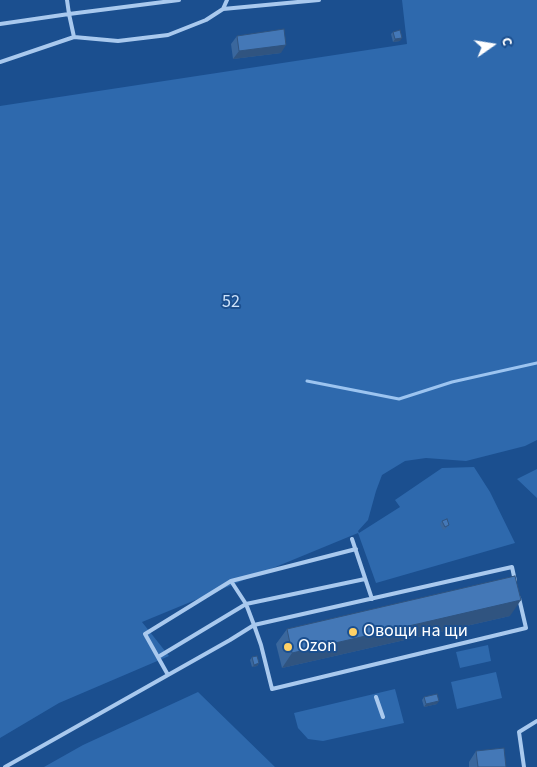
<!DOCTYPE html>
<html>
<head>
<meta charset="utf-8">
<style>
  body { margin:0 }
  #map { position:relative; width:537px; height:767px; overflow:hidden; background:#1b4f8f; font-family:"Source Sans 3",sans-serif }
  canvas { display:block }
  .north { position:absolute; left:467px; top:20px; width:50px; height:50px; -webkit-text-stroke:4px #1b4f8f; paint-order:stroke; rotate:77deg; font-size:14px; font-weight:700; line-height:20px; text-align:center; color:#fff }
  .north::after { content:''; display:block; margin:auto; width:18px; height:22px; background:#fff; clip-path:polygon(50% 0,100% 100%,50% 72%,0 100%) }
</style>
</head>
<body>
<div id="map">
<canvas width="537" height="767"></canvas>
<div class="north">С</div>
</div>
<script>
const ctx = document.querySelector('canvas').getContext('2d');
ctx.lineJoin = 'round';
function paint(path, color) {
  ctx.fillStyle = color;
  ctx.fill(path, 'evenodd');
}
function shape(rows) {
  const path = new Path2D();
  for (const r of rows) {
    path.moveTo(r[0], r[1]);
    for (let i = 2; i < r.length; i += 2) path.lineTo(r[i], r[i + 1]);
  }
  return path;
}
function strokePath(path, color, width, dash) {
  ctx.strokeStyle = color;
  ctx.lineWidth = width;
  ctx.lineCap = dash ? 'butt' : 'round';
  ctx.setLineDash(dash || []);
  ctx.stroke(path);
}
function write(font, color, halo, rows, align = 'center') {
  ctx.font = font + ' "Source Sans 3",sans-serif';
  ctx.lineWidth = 4;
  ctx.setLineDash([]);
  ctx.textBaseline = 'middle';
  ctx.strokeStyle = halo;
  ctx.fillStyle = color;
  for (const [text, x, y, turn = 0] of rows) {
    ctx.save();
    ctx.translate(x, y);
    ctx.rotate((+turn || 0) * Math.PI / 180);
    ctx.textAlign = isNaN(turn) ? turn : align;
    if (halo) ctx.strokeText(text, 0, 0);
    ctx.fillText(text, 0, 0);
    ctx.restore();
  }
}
const green = shape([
  [402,0,537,0,537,440,525,446,466,461,426,458,405,461,382,475,376,491,368,520,358,531,359,533,400,507,395,500,442,468,474,467,490,492,515,543,376,583,358,533,142,622,169,656,59,703,0,738,0,106,407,44],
  [537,469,537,498,517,479],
  [488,645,491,661,460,668,456,652],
  [496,672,502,698,457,709,451,682],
  [395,689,404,723,323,741,308,739,298,728,294,713],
  [198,692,275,767,44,767,83,745]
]);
const stream = shape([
  [307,381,399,399,452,382,537,363]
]);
const service = shape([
  [223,9,319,0],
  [0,24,69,14,67,0],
  [74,37,69,14,179,0],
  [0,62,74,37,118,41,168,35,206,20,223,9,227,0],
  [352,539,372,599],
  [231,581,356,549],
  [158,657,246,604,365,579],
  [168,675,145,634,231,581,246,604,254,625,261,645,272,689,526,628,519,598],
  [376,697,383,717],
  [5,767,230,640,254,625,512,567,515,581],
  [524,767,519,732,537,721]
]);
const wall = shape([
  [393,32,400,41,393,42,391,34],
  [237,36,281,53,233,59,231,44],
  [442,521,447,528,443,530,440,524],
  [510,616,282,668,276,644,287,629],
  [252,657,259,663,257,666,252,667,250,660],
  [424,697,437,704,424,707,422,700],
  [476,751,506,767,469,767,469,762]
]);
const shadedWall = shape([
  [402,38,400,41,393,42,395,39],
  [286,45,281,53,233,59,239,51],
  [521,600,510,616,282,668,292,653],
  [259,663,257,666,252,667,254,665],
  [439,701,437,704,424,707,426,704]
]);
const building = shape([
  [284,29,286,45,239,51,237,36,284,29],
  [400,30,402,38,395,39,393,32,400,30],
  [447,519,449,525,445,527,442,521,447,519],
  [515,576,521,600,292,653,287,629,515,576],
  [257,656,259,663,254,665,252,657,257,656],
  [437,694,439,701,426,704,424,697,437,694],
  [504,748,506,767,478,767,476,751,504,748]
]);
const markers = [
  [353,632,5,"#ffd166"],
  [288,647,5,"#ffd166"]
];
const parkNames = [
  ["52",231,303]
];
const poiNames = [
  ["Овощи на щи",363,632],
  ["Ozon",298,647]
];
paint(green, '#2e69ad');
strokePath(stream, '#9cc4f0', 3);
strokePath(service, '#a9c9ee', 4);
paint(wall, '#3a679d');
paint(shadedWall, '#305480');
paint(building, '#4478b7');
strokePath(building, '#305480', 1);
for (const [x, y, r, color] of markers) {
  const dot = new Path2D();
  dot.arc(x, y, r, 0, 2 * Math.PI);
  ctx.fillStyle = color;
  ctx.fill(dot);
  strokePath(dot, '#1b4f8f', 2);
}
write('18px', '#cfe3fa', '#1b4f8f', parkNames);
write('18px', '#fff', '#1b4f8f', poiNames, 'left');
</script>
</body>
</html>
